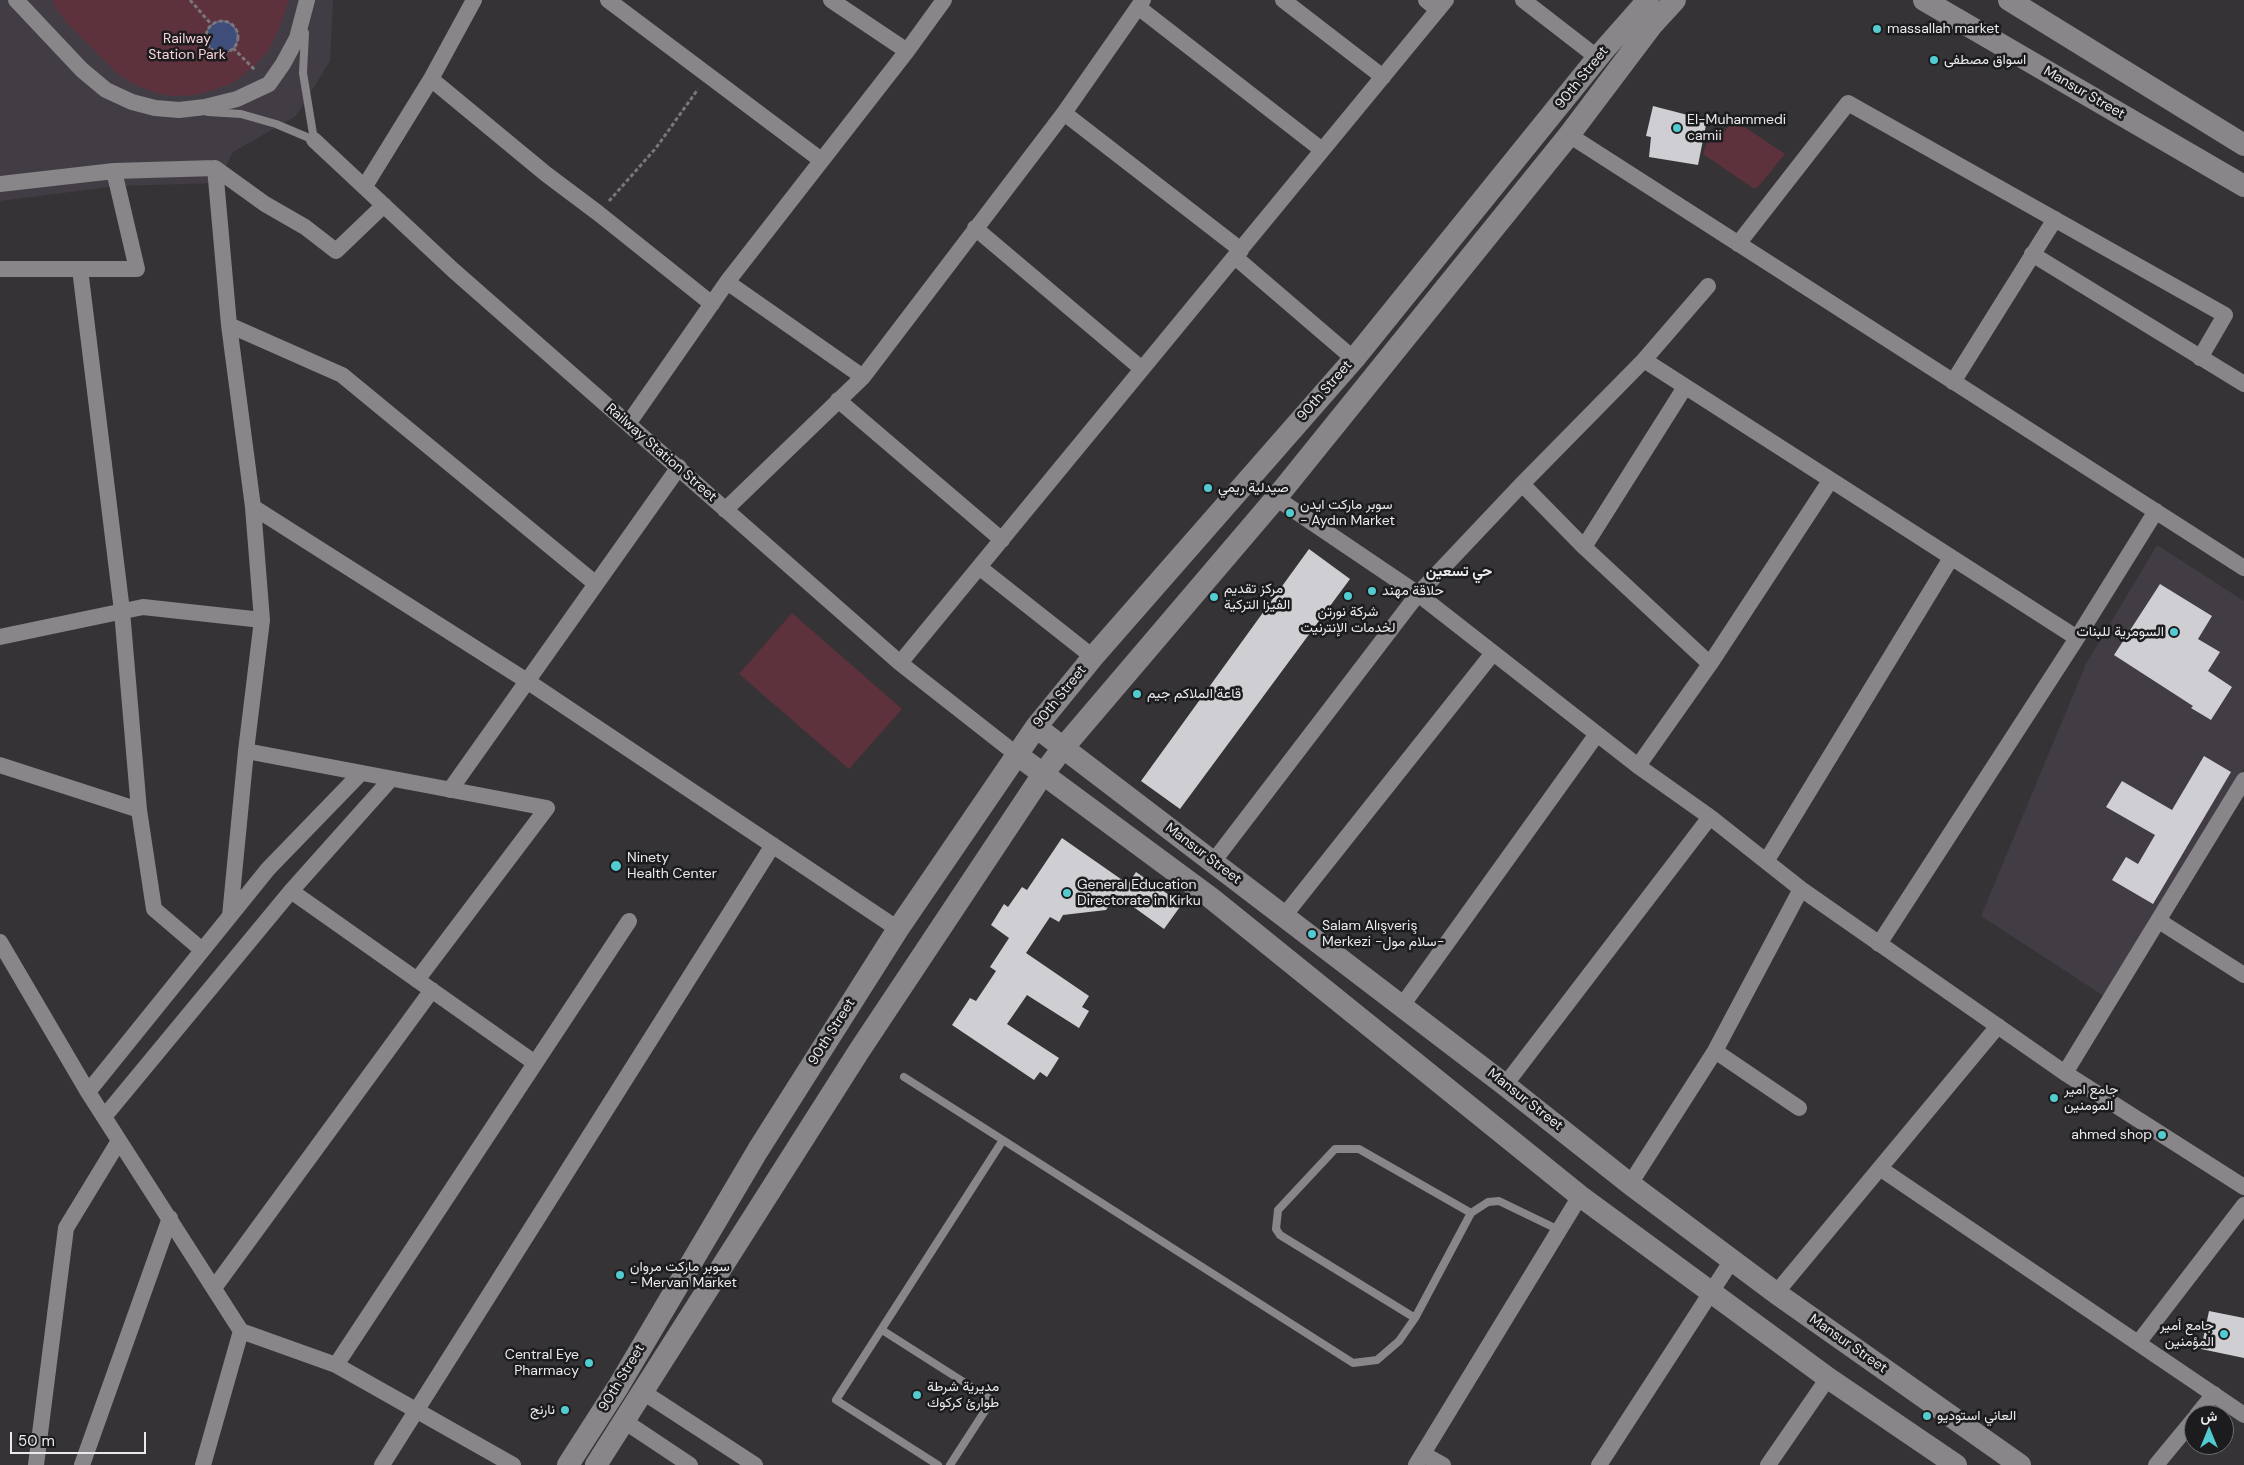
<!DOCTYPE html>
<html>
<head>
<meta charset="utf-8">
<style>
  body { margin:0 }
  #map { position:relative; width:2244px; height:1465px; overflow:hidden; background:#353336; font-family:"DM Sans",Vazirmatn,sans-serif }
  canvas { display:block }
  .north { position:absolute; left:2184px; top:1405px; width:50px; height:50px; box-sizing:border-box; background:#1c1b1d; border:1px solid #6e6d6f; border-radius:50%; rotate:0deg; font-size:14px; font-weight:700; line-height:20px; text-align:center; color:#eae9eb }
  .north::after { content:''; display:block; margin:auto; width:18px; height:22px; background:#52ccd0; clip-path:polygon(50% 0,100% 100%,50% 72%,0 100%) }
  .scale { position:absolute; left:10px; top:1432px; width:136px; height:22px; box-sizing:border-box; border:2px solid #eae9eb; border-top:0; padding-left:6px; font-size:15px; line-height:18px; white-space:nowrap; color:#eae9eb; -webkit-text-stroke:4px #1c1b1d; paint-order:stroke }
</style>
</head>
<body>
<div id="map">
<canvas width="2244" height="1465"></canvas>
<div class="north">ش</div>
<div class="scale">50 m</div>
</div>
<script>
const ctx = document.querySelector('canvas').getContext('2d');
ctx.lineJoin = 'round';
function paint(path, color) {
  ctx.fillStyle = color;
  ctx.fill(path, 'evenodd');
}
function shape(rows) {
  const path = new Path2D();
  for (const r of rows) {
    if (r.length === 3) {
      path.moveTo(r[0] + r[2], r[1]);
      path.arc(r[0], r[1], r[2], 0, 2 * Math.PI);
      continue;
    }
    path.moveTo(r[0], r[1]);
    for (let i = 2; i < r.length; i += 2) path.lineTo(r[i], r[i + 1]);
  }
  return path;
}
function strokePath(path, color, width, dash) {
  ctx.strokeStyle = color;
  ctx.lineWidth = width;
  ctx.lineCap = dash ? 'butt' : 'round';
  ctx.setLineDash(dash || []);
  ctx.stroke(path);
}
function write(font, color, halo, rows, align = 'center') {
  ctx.font = font + ' "DM Sans",Vazirmatn,sans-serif';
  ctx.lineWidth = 5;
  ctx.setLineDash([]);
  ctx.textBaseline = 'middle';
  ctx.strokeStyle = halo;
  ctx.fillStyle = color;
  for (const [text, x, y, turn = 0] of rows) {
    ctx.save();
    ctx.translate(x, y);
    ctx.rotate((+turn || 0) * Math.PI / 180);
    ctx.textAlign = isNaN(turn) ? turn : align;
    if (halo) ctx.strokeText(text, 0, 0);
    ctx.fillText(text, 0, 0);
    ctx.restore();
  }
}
const built = shape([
  [0,0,333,0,330,61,296,116,233,152,218,183,117,186,0,201],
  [2157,545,2244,601,2244,768,2107,998,1981,916,2086,664]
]);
const green = shape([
  [52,0,289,0,277,33,268,51,254,66,236,81,214,90,195,95,173,96,157,93,135,85,117,73,68,24,55,7],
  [1734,120,1785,154,1758,187,1753,188,1703,154,1708,140,1716,142],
  [792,613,902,709,849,769,739,674]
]);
const water = shape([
  [222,37,16]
]);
const building = shape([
  [1653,106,1707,120,1698,165,1649,157,1651,137,1646,136],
  [1309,549,1350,579,1180,809,1141,781],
  [2160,584,2212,616,2198,639,2220,652,2208,671,2232,687,2211,720,2191,708,2193,706,2114,655],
  [2204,756,2231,772,2153,904,2112,880,2126,857,2138,864,2155,835,2106,807,2122,781,2172,810],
  [1062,838,1128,884,1136,872,1182,904,1164,929,1117,895,1106,910,1063,915,1059,922,1050,917,1026,953,1089,996,1082,1007,1089,1011,1079,1028,1027,995,1007,1024,1059,1058,1047,1077,1040,1072,1034,1080,952,1025,970,998,976,1001,996,971,990,967,1009,938,991,925,1004,904,1008,907,1022,887,1027,890],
  [2209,1311,2244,1318,2244,1358,2201,1349]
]);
const path = shape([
  [190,0,212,25],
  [222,37,16],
  [233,48,256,71],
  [609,201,656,148,698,89]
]);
const lane = shape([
  [305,33,303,73,314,140],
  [208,112,241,114,276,124,314,140],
  [904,1077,1353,1363,1377,1360,1399,1341,1415,1318,1471,1213,1488,1202,1499,1201,1559,1230],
  [1415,1318,1280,1235,1276,1229,1278,1210,1335,1149,1359,1149,1471,1213],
  [882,1330,992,1400,950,1465],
  [938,1465,836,1400,1003,1140]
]);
const street = shape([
  [16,0,82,70,106,90,132,102,155,108,179,110,205,107,237,99,269,84,283,64,297,38,307,0],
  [608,0,821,160],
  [831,0,907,51],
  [1283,0,1383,77],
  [1426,0,1438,10],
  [1523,0,1598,58],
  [1138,7,1322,150],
  [431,79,546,174,598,213,712,304],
  [1064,113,1241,250],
  [1569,135,2244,568],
  [314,140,453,270,900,663,1016,754],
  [215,168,229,325,253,507,262,620,246,751,230,916],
  [0,184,114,171,215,168,265,204,305,227,336,251,384,205],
  [365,186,431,79,474,0],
  [975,228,1142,369],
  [1738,244,1848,103,2225,315,2200,358],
  [2032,254,2244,384],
  [1235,257,1354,359],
  [0,269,137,269,114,171],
  [80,269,122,611,139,810,154,909,202,950],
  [727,282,863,377],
  [229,325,342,375,596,584],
  [1644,360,2077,638],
  [1953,382,2055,219],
  [838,400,1002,540],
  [628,424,727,282,907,51,944,0],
  [1522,484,1584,547,1710,664],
  [1276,498,1418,594,1638,766,1710,817,1801,889,2065,1073,2244,1187],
  [253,507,527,681,898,929],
  [725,510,863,377,1064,113,1143,0],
  [1584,547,1685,387],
  [979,567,1093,657],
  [0,637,143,607,262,620],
  [900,663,1446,0],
  [246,751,547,808,417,980],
  [0,765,139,810],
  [1638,766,1710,664,1830,481],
  [450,790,679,467],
  [1767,860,1951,558],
  [1213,862,1418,594,1522,484,1644,360,1708,286],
  [291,891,535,1063],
  [1284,916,1493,653],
  [2159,921,2244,975],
  [0,942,88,1092,241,1331,336,1365,513,1465],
  [1879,944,2077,638,2156,511],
  [1401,1007,1597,734],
  [1715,1051,1799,1108],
  [2065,1073,2244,780],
  [1505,1085,1710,817],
  [88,1092,268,869,361,773],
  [104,1117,291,891,391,779],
  [1881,1169,2244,1415],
  [1630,1184,1715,1051,1801,889],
  [214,1288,432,990],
  [1776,1293,1998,1026],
  [2138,1343,2244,1205],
  [336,1365,629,921],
  [643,1392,755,1465],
  [2197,1415,2214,1394],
  [624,1421,690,1465],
  [1423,1454,1443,1465],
  [36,1465,66,1228,119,1141],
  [82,1465,170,1218],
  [203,1465,241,1331],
  [382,1465,773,845],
  [1416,1465,1580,1196],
  [1599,1465,1732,1260],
  [1768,1465,1828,1378],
  [2156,1465,2194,1419]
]);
const secondary = shape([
  [1924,0,2244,186],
  [2009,0,2244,145],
  [1036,727,1505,1085,1630,1184,1776,1293,2020,1465],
  [1016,754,1211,898,1580,1196,1828,1378,1956,1465],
  [568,1465,618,1387,758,1150,898,929,1036,727,1093,657,1354,359,1603,51,1648,0],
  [596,1465,859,1051,1043,774,1063,748,1276,498,1569,135,1652,25,1675,0]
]);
const markers = [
  [1877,29,5,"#52ccd0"],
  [1934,60,5,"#52ccd0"],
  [1677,128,5,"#52ccd0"],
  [1208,488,5,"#52ccd0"],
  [1290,513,5,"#52ccd0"],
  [1372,591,5,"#52ccd0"],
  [1348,596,5,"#52ccd0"],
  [1214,597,5,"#52ccd0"],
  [2174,632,5,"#52ccd0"],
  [1137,694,5,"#52ccd0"],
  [616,866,6,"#52ccd0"],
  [1067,893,5,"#52ccd0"],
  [1312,934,5,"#52ccd0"],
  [2054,1098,5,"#52ccd0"],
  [2162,1135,5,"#52ccd0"],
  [620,1275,5,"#52ccd0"],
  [2224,1334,5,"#52ccd0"],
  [589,1363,5,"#52ccd0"],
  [917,1395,5,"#52ccd0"],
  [565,1410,5,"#52ccd0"],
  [1927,1416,5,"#52ccd0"]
];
const poiNames = [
  ["massallah market",1887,29],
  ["اسواق مصطفى",1944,60],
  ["El-Muhammedi",1687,120],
  ["camii",1687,136],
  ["صيدلية ريمي",1218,488],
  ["سوبر ماركت ايدن",1300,505],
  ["- Aydın Market",1300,521],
  ["مركز تقديم",1224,589],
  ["الفيزا التركية",1224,605],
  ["حلاقة مهند",1382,591],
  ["شركة نورتن",1348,612,"center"],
  ["لخدمات الإنترنيت",1348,628,"center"],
  ["السومرية للبنات",2164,632,"right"],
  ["قاعة الملاكم جيم",1147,694],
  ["Ninety",627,858],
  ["Health Center",627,874],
  ["General Education",1077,885],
  ["Directorate in Kirku",1077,901],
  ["Salam Alışveriş",1322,926],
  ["Merkezi -سلام مول-",1322,942],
  ["جامع امير",2064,1090],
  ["المومنين",2064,1106],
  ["ahmed shop",2152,1135,"right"],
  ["سوبر ماركت مروان",630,1267],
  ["- Mervan Market",630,1283],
  ["جامع أمير",2214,1326,"right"],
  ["المؤمنين",2214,1342,"right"],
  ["Central Eye",579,1355,"right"],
  ["Pharmacy",579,1371,"right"],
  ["مديرية شرطة",927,1387],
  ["طوارئ كركوك",927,1403],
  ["نارنج",555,1410,"right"],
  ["العاني استوديو",1937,1416]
];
const parkNames = [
  ["Railway",187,39],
  ["Station Park",187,55]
];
const streetNames = [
  ["90th Street",1582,78,-51],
  ["Mansur Street",2084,93,30],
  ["90th Street",1325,391,-49],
  ["Railway Station Street",661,453,41],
  ["90th Street",1060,697,-51],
  ["Mansur Street",1203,854,37],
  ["90th Street",832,1032,-58],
  ["Mansur Street",1525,1100,38],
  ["Mansur Street",1848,1344,35],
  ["90th Street",622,1378,-59]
];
const neighbourhoodNames = [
  ["حي تسعين",1459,572]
];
paint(built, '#423d44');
paint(green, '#5e323d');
paint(water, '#3e4d7a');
strokePath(water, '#727c9c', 1);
paint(building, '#cfced2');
strokePath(path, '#79777a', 3, [4, 2.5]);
strokePath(lane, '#898689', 8);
strokePath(street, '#898689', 16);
strokePath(secondary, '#898689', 22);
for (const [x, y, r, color] of markers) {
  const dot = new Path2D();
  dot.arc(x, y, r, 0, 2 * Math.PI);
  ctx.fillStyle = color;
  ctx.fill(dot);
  strokePath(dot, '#1c1b1d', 2);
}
write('14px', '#eae9eb', '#1c1b1d', poiNames, 'left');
write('14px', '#f7d2d9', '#1c1b1d', parkNames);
write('14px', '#eae9eb', '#1c1b1d', streetNames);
write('bold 15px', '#eae9eb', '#1c1b1d', neighbourhoodNames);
</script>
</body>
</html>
